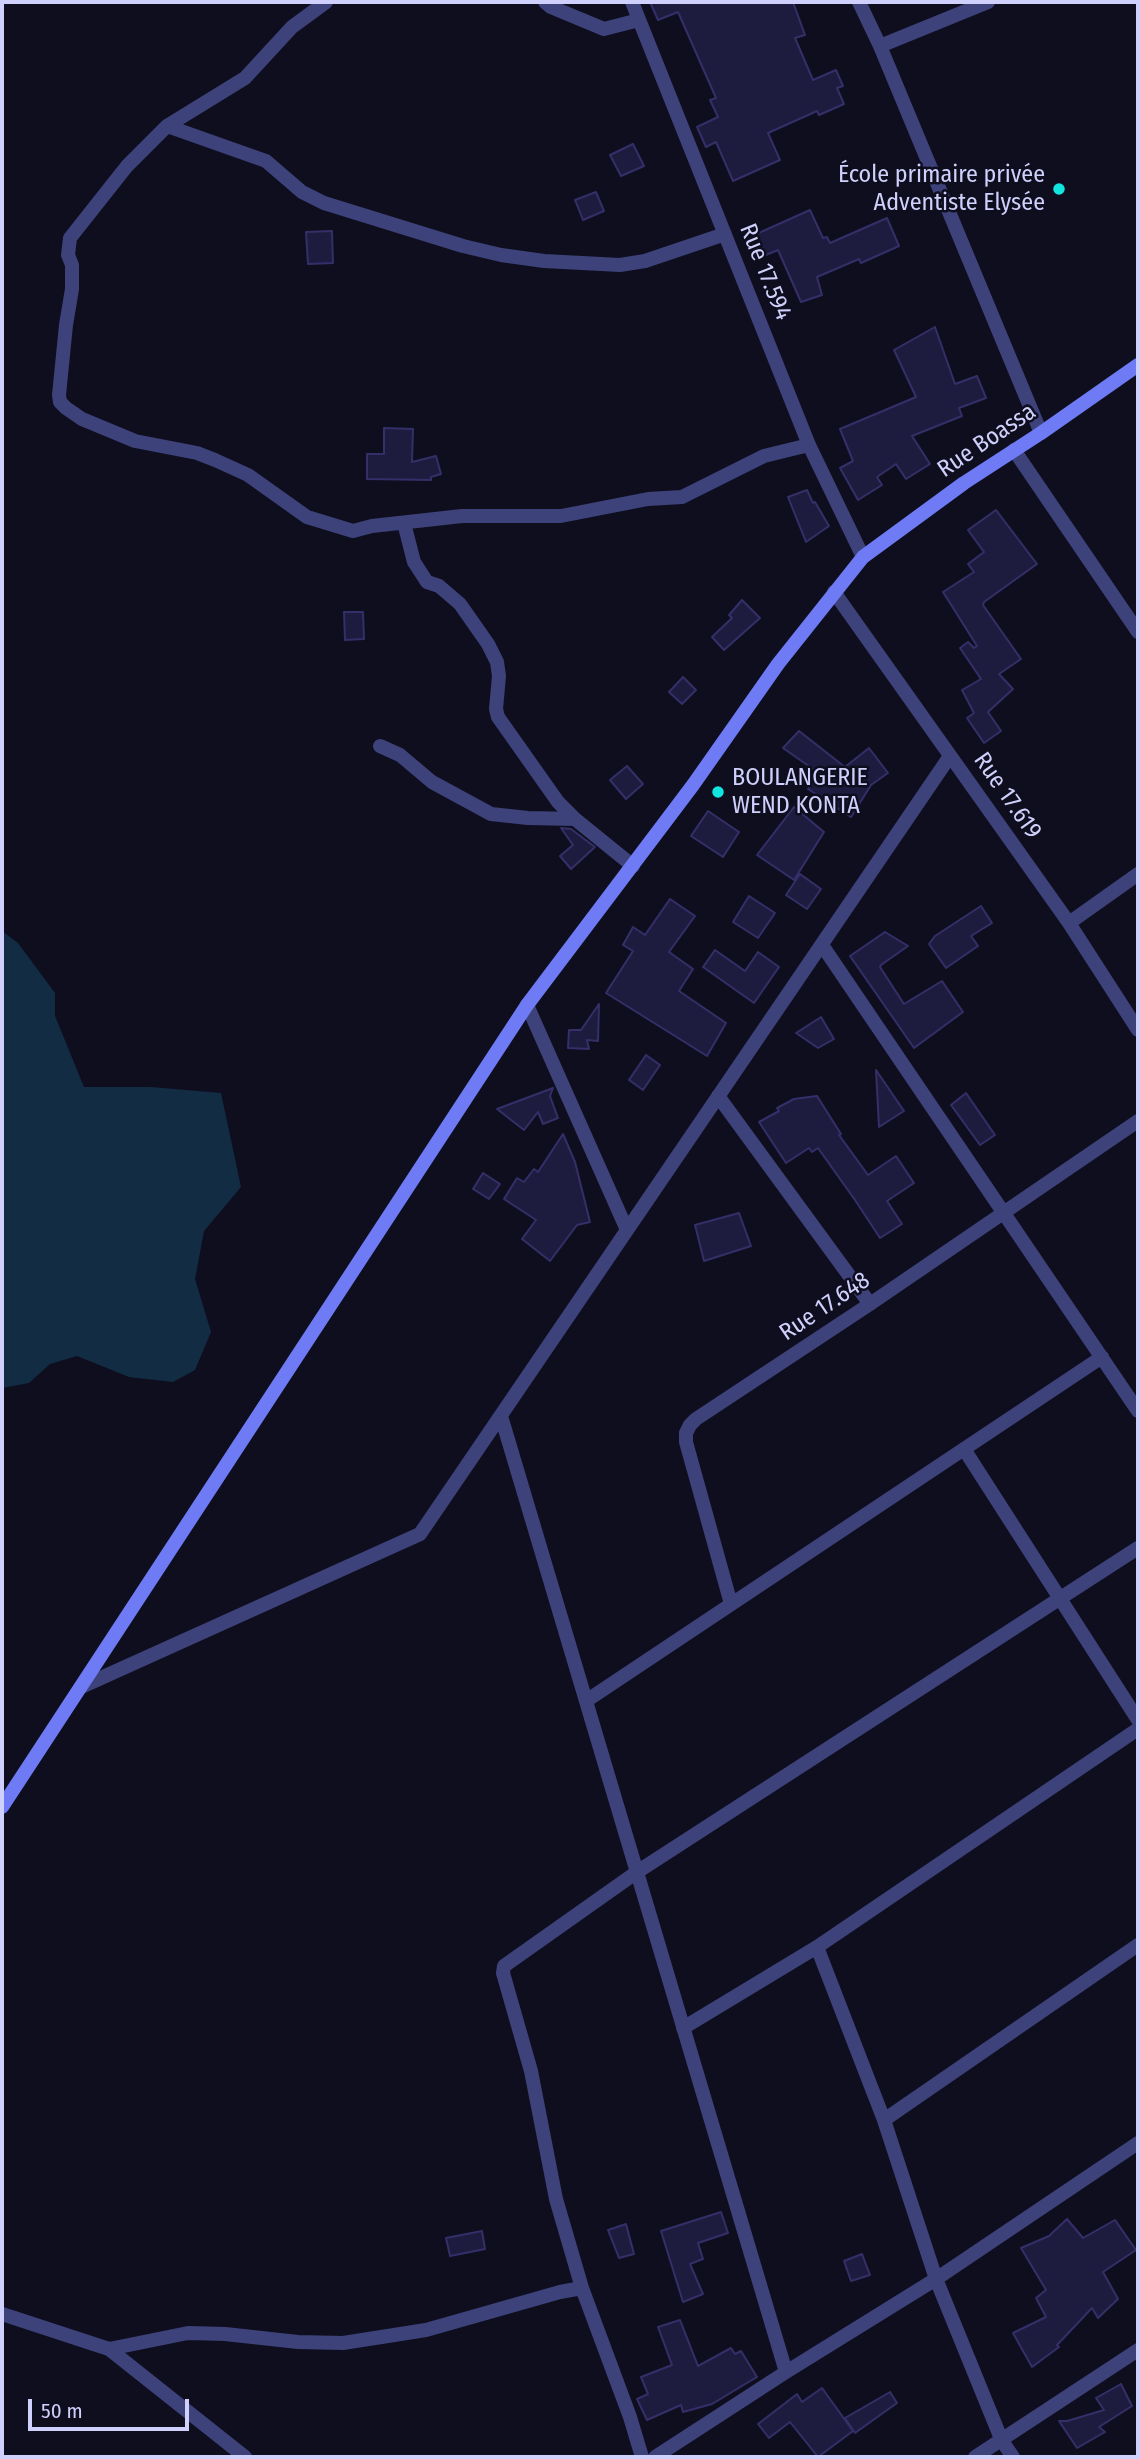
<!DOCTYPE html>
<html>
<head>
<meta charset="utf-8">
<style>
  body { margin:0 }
  #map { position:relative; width:1140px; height:2459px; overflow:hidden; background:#0f0e1f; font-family:"Fira Sans Condensed",sans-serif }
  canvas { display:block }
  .frame { position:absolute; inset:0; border:4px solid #cfd0fb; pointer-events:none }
  .scale { position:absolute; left:28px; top:2399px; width:161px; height:32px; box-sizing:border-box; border:4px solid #cfd0fb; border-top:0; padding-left:9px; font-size:21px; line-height:24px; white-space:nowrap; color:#cfd0fb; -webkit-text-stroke:5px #0f0e1f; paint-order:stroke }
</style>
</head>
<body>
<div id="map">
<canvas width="1140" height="2459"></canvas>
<div class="frame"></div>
<div class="scale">50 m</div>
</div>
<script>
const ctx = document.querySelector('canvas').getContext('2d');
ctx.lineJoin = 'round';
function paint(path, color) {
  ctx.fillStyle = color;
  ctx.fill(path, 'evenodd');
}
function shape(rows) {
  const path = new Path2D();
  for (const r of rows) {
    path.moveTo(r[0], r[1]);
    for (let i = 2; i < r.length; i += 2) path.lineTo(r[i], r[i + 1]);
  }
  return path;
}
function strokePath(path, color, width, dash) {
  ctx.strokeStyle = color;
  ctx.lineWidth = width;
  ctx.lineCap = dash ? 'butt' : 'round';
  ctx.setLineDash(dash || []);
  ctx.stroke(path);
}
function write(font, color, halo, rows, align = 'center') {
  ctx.font = font + ' "Fira Sans Condensed",sans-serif';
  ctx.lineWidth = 5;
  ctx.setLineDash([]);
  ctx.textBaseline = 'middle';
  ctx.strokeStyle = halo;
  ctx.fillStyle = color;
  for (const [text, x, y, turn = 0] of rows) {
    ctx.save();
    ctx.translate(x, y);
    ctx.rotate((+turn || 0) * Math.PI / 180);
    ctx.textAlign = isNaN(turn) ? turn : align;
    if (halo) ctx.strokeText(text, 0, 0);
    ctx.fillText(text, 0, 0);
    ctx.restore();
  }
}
const water = shape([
  [2,931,18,943,55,993,55,1016,84,1087,151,1087,221,1093,241,1187,204,1231,195,1279,211,1332,195,1370,173,1382,129,1377,77,1356,50,1364,29,1383,2,1388]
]);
const building = shape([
  [650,2,793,2,805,35,795,38,813,80,836,70,843,86,837,88,844,104,819,115,817,111,768,133,780,160,733,181,716,142,706,147,697,127,718,117,710,100,716,98,678,12,658,20,650,2],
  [633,144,644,166,621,176,610,155,633,144],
  [596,192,604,211,583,220,575,200,596,192],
  [810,210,823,238,827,237,830,243,887,218,899,246,861,263,859,259,817,277,822,295,801,302,778,250,761,257,752,236,810,210],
  [332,231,333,263,308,264,306,232,332,231],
  [935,327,955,384,977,376,986,398,959,408,962,416,912,436,930,464,906,479,896,464,877,477,882,485,858,500,840,468,853,461,840,429,916,397,894,350,935,327],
  [384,428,413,429,412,462,436,456,441,474,431,477,431,480,367,479,367,454,384,454,384,428],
  [807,490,813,503,815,502,829,526,806,542,788,497,807,490],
  [996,510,1037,564,984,602,983,605,1021,659,999,674,1013,689,988,712,1001,731,984,743,967,718,974,713,962,690,981,679,960,648,968,642,974,648,977,646,943,592,974,572,968,564,984,552,968,530,996,510],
  [742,600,760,618,724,650,712,637,732,618,729,615,742,600],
  [344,612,363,612,364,639,345,640,344,612],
  [683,677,696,690,682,704,669,692,683,677],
  [799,731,845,767,869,748,888,773,871,785,851,817,808,789,820,774,783,748,799,731],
  [627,766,643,784,626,799,610,780,627,766],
  [794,807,824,832,794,880,757,855,794,807],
  [708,811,739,832,723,857,691,836,708,811],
  [561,828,571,829,595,847,571,869,560,856,573,845,561,828],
  [800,874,821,889,807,909,786,895,800,874],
  [749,896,775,913,758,938,733,922,749,896],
  [670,899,695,916,669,952,693,969,679,991,726,1023,707,1056,606,993,633,951,623,945,633,927,645,935,670,899],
  [981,906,992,923,971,936,978,946,946,968,929,944,935,936,981,906],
  [885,932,908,946,881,965,880,967,904,1004,942,981,963,1012,914,1048,850,956,885,932],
  [715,950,745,971,758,952,779,967,754,1003,703,967,715,950],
  [599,1004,598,1041,587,1040,589,1049,568,1048,569,1030,581,1030,599,1004],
  [821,1017,834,1039,818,1048,796,1033,821,1017],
  [646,1055,660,1065,643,1090,629,1080,646,1055],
  [876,1070,904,1111,879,1127,876,1070],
  [553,1088,550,1096,558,1118,543,1124,538,1112,524,1130,497,1109,553,1088],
  [966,1093,995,1135,980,1145,951,1105,966,1093],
  [817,1096,841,1134,839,1135,868,1175,896,1156,914,1183,887,1201,902,1224,880,1238,855,1200,818,1148,812,1152,809,1148,786,1163,759,1122,779,1111,777,1108,794,1099,817,1096],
  [563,1134,575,1162,590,1222,577,1225,550,1261,522,1239,536,1220,504,1199,517,1178,524,1182,534,1169,538,1172,563,1134],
  [483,1173,500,1184,489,1199,473,1189,483,1173],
  [739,1213,751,1246,704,1261,695,1225,739,1213],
  [721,2212,728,2233,698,2243,703,2259,690,2264,703,2294,683,2302,661,2231,721,2212],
  [1067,2219,1083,2238,1115,2220,1136,2250,1103,2272,1118,2299,1098,2318,1092,2308,1057,2345,1059,2347,1032,2367,1013,2333,1046,2317,1036,2298,1046,2290,1021,2248,1049,2236,1067,2219],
  [626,2224,634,2254,619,2258,608,2230,626,2224],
  [482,2231,485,2249,450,2256,446,2238,482,2231],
  [862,2254,870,2275,851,2281,844,2261,862,2254],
  [680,2320,698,2366,731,2348,735,2354,741,2351,757,2377,712,2404,683,2412,681,2405,647,2420,637,2399,648,2394,641,2377,672,2365,658,2327,680,2320],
  [1121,2384,1132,2406,1099,2427,1105,2432,1077,2448,1059,2421,1067,2421,1104,2410,1096,2398,1121,2384],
  [822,2388,853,2431,818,2457,790,2422,769,2438,758,2424,797,2394,802,2402,822,2388],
  [890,2392,897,2403,855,2433,845,2418,890,2392]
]);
const street = shape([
  [326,2,292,27,245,78,167,126,127,166,70,238,68,255,72,265,72,289,66,325,59,395,60,402,66,408,82,419,135,441,197,453,215,460,248,475,307,517,353,531,372,526,462,516,561,516,648,499,682,497,764,456,809,445],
  [545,2,551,7,604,29,639,20],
  [632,2,809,445,863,557],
  [859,2,880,46,1041,433],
  [880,46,988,2],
  [167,126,266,161,302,192,324,203,463,246,501,255,544,261,620,265,645,261,725,234],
  [1014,450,1138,632],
  [404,523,414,562,427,582,439,586,460,604,488,644,497,662,499,676,496,709,498,717,558,802,575,819,633,866],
  [834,592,1069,923,1138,1030],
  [380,746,400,755,432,782,491,814,528,818,575,819],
  [1069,923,1138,874],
  [822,945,1138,1411],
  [527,1005,627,1230],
  [718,1096,870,1304],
  [501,1416,786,2372],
  [964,1449,1138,1720],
  [731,1604,686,1442,686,1433,690,1425,696,1419,870,1304,1138,1121],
  [81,1687,420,1534,950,756],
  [586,1701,1102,1357],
  [817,1947,884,2120,936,2279,1002,2441,1013,2457],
  [683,2028,817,1947,1138,1729],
  [884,2120,1138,1945],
  [582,2288,556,2199,531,2071,503,1973,504,1966,637,1872,1138,1548],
  [2,2314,109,2349,188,2333,225,2334,298,2342,343,2343,426,2330,560,2292,582,2288,630,2417,642,2457],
  [109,2349,245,2457],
  [655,2457,786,2372,936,2279,1138,2143],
  [975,2457,1138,2350]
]);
const secondary = shape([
  [2,1807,527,1005,693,785,778,664,863,557,964,483,1041,433,1138,365]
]);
const markers = [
  [1059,189,7,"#12e5e0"],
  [718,792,7,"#12e5e0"]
];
const poiNames = [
  ["École primaire privée",1045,175],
  ["Adventiste Elysée",1045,203],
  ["BOULANGERIE",732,778,"left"],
  ["WEND KONTA",732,806,"left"]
];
const streetNames = [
  ["Rue 17.594",765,272,68],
  ["Rue Boassa",987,441,-34],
  ["Rue 17.619",1007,796,55],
  ["Rue 17.648",825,1307,-34]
];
paint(water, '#122c44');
paint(building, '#1e1c3e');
strokePath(building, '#342f68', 2);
strokePath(street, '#3d427a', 14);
strokePath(secondary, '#6e7bf4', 14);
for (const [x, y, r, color] of markers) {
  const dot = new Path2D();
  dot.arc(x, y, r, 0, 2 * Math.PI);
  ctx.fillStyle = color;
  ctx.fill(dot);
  strokePath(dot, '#0f0e1f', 2.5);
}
write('24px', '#cfd0fb', '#0f0e1f', poiNames, 'right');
write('24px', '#cfd0fb', '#0f0e1f', streetNames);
</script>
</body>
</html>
